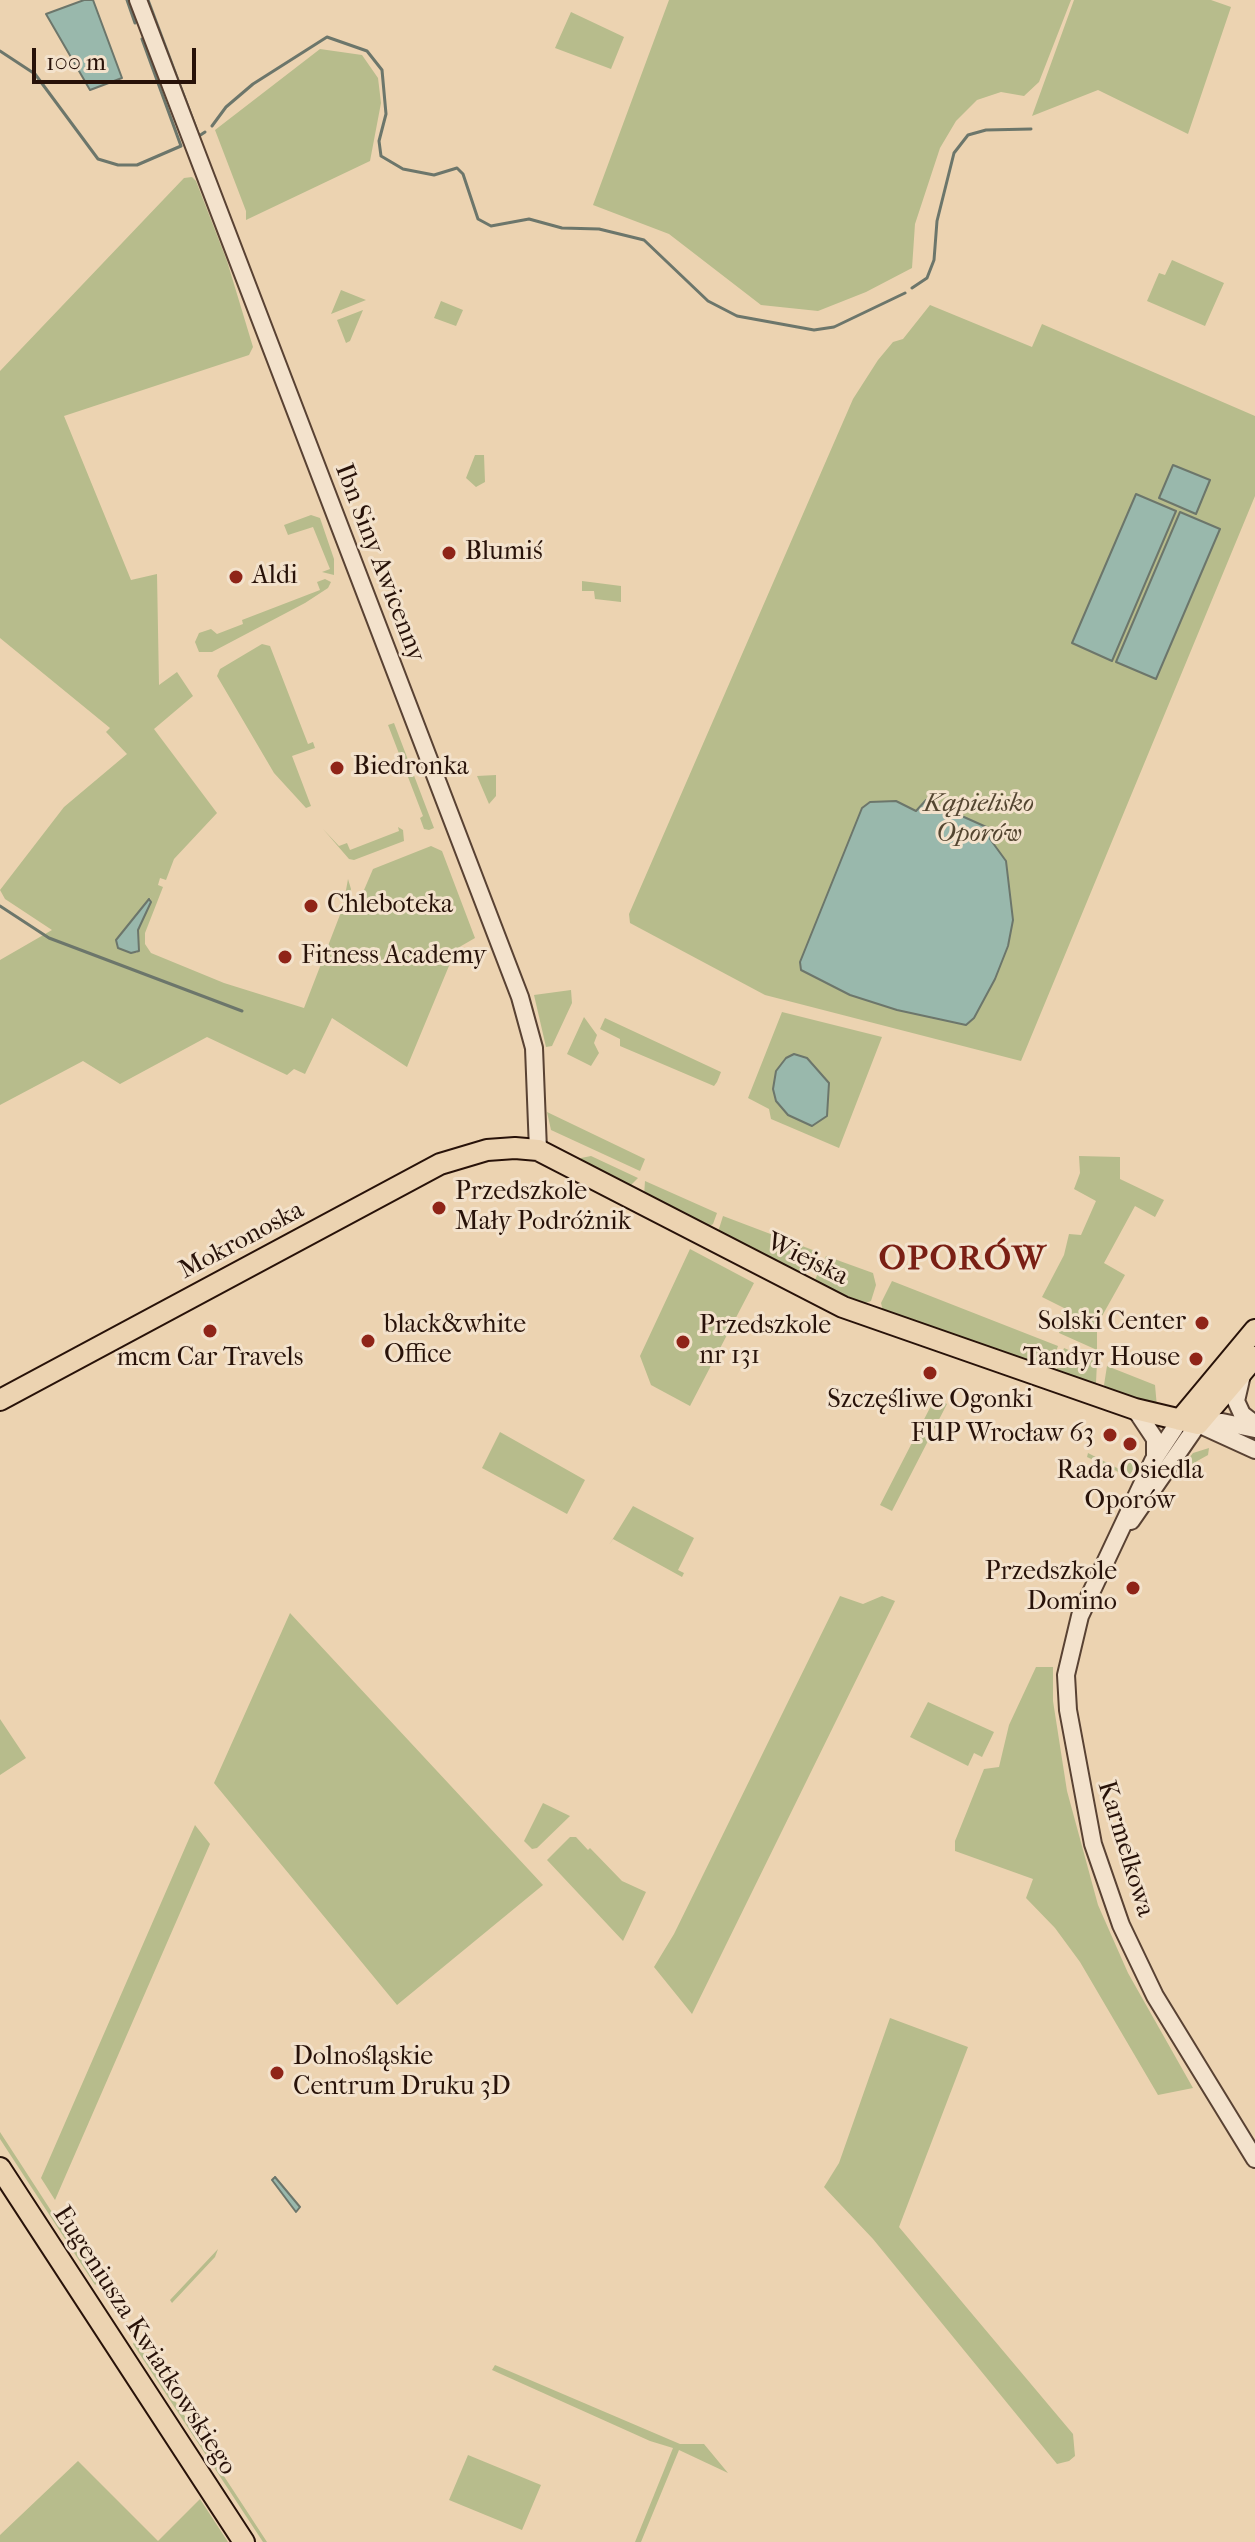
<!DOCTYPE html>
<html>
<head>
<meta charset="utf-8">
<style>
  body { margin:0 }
  #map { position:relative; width:1255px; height:2542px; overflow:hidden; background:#ecd3b1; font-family:"IM FELL French Canon",serif }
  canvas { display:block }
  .scale { position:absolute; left:32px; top:48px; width:164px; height:36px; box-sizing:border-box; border:4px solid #281209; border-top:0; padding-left:10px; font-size:24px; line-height:28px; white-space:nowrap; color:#281209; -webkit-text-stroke:6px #f3e2cc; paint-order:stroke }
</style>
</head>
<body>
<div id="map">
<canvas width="1255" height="2542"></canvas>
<div class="scale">100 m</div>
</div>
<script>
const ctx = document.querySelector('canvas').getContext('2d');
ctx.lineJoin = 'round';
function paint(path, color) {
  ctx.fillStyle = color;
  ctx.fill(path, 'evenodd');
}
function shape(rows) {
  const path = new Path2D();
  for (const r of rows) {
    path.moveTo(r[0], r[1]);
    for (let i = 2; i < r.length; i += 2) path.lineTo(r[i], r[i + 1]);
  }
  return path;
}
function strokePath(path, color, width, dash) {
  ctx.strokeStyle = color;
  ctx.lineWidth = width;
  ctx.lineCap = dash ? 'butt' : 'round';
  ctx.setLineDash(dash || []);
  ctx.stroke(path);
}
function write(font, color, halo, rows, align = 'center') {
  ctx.font = font + ' "IM FELL French Canon",serif';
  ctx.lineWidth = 6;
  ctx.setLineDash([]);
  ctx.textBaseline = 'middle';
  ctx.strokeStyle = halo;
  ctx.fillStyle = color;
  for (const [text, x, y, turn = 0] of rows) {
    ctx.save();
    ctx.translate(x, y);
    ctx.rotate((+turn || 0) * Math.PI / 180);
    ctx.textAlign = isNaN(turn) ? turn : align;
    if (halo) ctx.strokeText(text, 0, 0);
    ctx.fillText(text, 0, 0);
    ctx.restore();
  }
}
const green = shape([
  [669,0,1071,0,1039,82,1024,96,1001,92,977,100,956,121,940,148,915,224,912,268,866,292,818,311,761,305,669,234,593,205],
  [1074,0,1211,0,1231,7,1188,134,1098,90,1032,116],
  [571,12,624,37,611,69,555,48],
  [320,49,362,55,378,78,381,103,370,161,246,220,246,211,215,130],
  [192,177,196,181,227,261,253,347,249,355,64,416,131,580,157,574,159,685,177,672,193,696,154,729,217,813,174,859,166,880,160,878,158,885,163,887,145,933,145,944,151,953,224,983,304,1008,343,907,348,879,351,889,346,907,355,911,373,869,431,846,442,851,475,938,456,949,407,1067,332,1018,305,1074,294,1069,287,1075,207,1037,120,1084,83,1061,0,1105,0,960,52,930,5,899,0,890,64,807,127,754,106,732,110,728,0,638,0,371,184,178],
  [151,898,138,930,137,953,118,948,116,940],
  [1172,260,1224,283,1205,326,1147,301,1159,273,1165,275],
  [341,290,366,300,331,314],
  [441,301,463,310,456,326,434,318],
  [930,305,1032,347,1042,324,1255,416,1255,496,1021,1061,765,995,630,923,629,914,853,399,878,360,893,342,903,339],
  [1180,513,1220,529,1156,679],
  [363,310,350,341,346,343,337,320],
  [475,455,484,455,485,482,476,487,466,478],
  [311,515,320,518,334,559,334,575,322,572,330,569,313,527,288,535,284,525],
  [325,579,331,582,328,588,305,603,212,652,199,652,195,642,199,633,211,629,217,634,243,624,242,620,320,590,317,582],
  [582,581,621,586,621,602,595,599,594,591,582,591],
  [262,644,270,646,308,744,313,742,315,748,292,756,311,806,306,808,274,773,217,676,220,669],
  [394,723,434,828,429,830,424,829,420,818,423,816,388,725],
  [496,775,496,796,489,804,477,776],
  [398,827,403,830,404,841,354,860,349,859,323,829,339,846,347,843,350,850,399,831],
  [571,990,572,1003,552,1046,546,1047,534,995],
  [782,1012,882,1037,839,1148,771,1119,769,1109,748,1098],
  [584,1017,597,1035,594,1043,599,1053,591,1066,567,1054],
  [605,1018,721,1072,717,1082,714,1086,620,1046,620,1039,600,1029],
  [547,1112,645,1159,640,1171,551,1130],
  [591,1156,638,1178,630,1186,578,1165,581,1158],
  [1079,1156,1120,1157,1120,1179,1164,1200,1155,1217,1135,1206,1104,1263,1125,1275,1097,1325,1097,1350,1059,1333,1064,1308,1042,1297,1064,1255,1069,1234,1081,1235,1096,1201,1074,1189,1080,1173],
  [645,1181,717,1213,713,1224,706,1228,644,1196],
  [723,1216,818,1252,806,1274,801,1278,718,1232],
  [690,1249,754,1283,690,1406,651,1385,640,1356],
  [826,1256,873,1273,876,1285,871,1301,860,1305,814,1282],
  [892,1281,1058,1346,1050,1369,883,1311,881,1303],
  [1064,1348,1097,1362,1096,1383,1092,1385,1058,1375,1056,1371],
  [1107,1366,1155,1385,1157,1407,1107,1390,1104,1385],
  [935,1398,947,1404,892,1511,880,1505],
  [500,1432,585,1480,567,1514,482,1468],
  [1209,1448,1208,1455,1190,1465,1184,1476,1177,1473,1193,1453],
  [1088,1453,1121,1470,1127,1459,1138,1460,1129,1477,1087,1457],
  [633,1506,694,1538,678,1570,684,1573,682,1577,613,1539,609,1545],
  [840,1596,863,1604,882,1596,895,1601,692,2014,654,1967,674,1934],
  [290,1613,543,1885,397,2005,214,1783],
  [1036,1667,1053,1667,1053,1701,1067,1791,1098,1905,1128,1973,1193,2088,1158,2095,1080,1962,1055,1928,1026,1898,1033,1879,955,1851,955,1841,984,1769,999,1767,1009,1725],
  [928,1702,994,1732,982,1757,974,1753,968,1766,910,1737],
  [0,1719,26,1758,0,1775],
  [543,1803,570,1816,537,1848,532,1849,524,1841],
  [195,1825,210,1844,55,2200,41,2178],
  [570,1837,576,1837,588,1850,590,1848,622,1881,646,1892,623,1941,547,1860],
  [890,2018,968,2047,899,2227,1073,2434,1075,2456,1069,2461,1057,2464,873,2239,824,2187,839,2163],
  [0,2132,98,2283,95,2285,0,2139],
  [218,2249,215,2257,172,2303,170,2300],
  [135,2340,267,2542,263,2542,133,2344],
  [495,2365,680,2444,704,2444,728,2473,679,2450,641,2542,635,2542,673,2448,650,2441,492,2370],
  [468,2455,541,2485,522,2530,449,2500],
  [78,2461,158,2541,200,2499,228,2542,0,2542,0,2535]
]);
const water = shape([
  [84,0,93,0,122,78,90,90,46,14,84,0],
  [1173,465,1210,480,1196,514,1159,498,1173,465],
  [1136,494,1176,511,1112,661,1072,643,1136,494],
  [1180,512,1220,529,1156,679,1116,662,1180,512],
  [926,800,993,830,990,839,1006,861,1013,920,1008,946,995,979,974,1018,966,1025,897,1010,850,995,801,970,800,962,862,808,870,802,896,801,916,811,926,800],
  [149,899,151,902,138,930,139,951,131,953,118,948,116,940,149,899],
  [794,1054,807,1058,829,1083,827,1116,812,1126,788,1115,776,1101,773,1089,776,1071,786,1058,794,1054],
  [275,2177,300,2207,296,2212,272,2180,275,2177]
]);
const stream = shape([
  [127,0,135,23],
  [148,0,199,136,205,132],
  [0,51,35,74,98,159,118,165,137,165,181,146,142,39],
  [212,126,226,107,253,84,327,37,367,51,382,70,386,114,379,141,381,156,403,169,434,175,457,168,463,174,478,219,491,226,529,219,562,228,599,229,644,240,708,301,737,316,814,330,834,327,905,293],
  [912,288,927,278,934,260,937,221,954,153,968,135,986,130,1031,129],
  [0,906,49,938,242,1011]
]);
const minor = shape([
  [138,0,520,997,534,1048,538,1150],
  [1242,1375,1236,1401,1242,1414,1255,1424],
  [1135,1409,1155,1439,1155,1457],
  [1180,1420,1153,1461,1080,1616,1066,1675,1068,1710,1093,1844,1121,1925,1155,1996,1255,2159],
  [1198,1424,1255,1450],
  [1198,1424,1222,1422,1255,1429],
  [1131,1521,1198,1424]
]);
const major = shape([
  [0,1400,440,1164,487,1150,515,1148,538,1150,843,1307,1135,1409,1198,1424,1255,1357],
  [1180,1420,1255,1330],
  [0,2168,244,2542]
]);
const markers = [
  [449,553,8,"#8f2418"],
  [236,577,8,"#8f2418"],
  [337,768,8,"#8f2418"],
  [311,906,8,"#8f2418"],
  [285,957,8,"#8f2418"],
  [439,1208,8,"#8f2418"],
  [1202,1323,8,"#8f2418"],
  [210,1331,8,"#8f2418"],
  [368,1341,8,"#8f2418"],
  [683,1342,8,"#8f2418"],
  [1196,1359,8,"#8f2418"],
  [930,1373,8,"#8f2418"],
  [1110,1435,8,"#8f2418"],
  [1130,1444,8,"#8f2418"],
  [1133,1588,8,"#8f2418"],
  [277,2073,8,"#8f2418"]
];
const poiNames = [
  ["Blumiś",465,553],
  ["Aldi",252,577],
  ["Biedronka",353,768],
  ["Chleboteka",327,906],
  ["Fitness Academy",301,957],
  ["Przedszkole",455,1193],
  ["Mały Podróżnik",455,1223],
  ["Solski Center",1186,1323,"right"],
  ["black&white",384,1326],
  ["Office",384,1356],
  ["Przedszkole",699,1327],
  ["nr 131",699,1357],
  ["mcm Car Travels",210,1359,"center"],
  ["Tandyr House",1180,1359,"right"],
  ["Szczęśliwe Ogonki",930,1401,"center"],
  ["FUP Wrocław 63",1094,1435,"right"],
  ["Rada Osiedla",1130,1472,"center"],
  ["Oporów",1130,1502,"center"],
  ["Przedszkole",1117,1573,"right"],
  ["Domino",1117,1603,"right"],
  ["Dolnośląskie",293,2058],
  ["Centrum Druku 3D",293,2088]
];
const streetNames = [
  ["Ibn Siny Awicenny",379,563,69],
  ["Mokronoska",242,1241,-28],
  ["Wiejska",807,1260,26],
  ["Karmelkowa",1125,1849,73],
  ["Eugeniusza Kwiatkowskiego",144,2341,57]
];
const parkNames = [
  ["Kąpielisko",979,805],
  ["Oporów",979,835]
];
const districtNames = [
  ["OPORÓW",963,1261]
];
paint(green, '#b7bc8c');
paint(water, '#99b8ac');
strokePath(water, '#6c766b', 2);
strokePath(stream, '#6c766b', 3);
strokePath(minor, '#594233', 20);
strokePath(major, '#281209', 24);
strokePath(minor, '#f3e2cc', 16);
strokePath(major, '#ecd3b1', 20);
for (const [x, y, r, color] of markers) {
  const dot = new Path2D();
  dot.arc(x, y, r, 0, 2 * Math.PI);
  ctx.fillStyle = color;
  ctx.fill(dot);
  strokePath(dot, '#f3e2cc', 3);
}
write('26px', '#281209', '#f3e2cc', poiNames, 'left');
write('26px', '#281209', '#f3e2cc', streetNames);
write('italic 26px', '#534530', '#f3e2cc', parkNames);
ctx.letterSpacing = '2px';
write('bold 34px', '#7a1f14', '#f3e2cc', districtNames);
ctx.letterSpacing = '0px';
</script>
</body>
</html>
